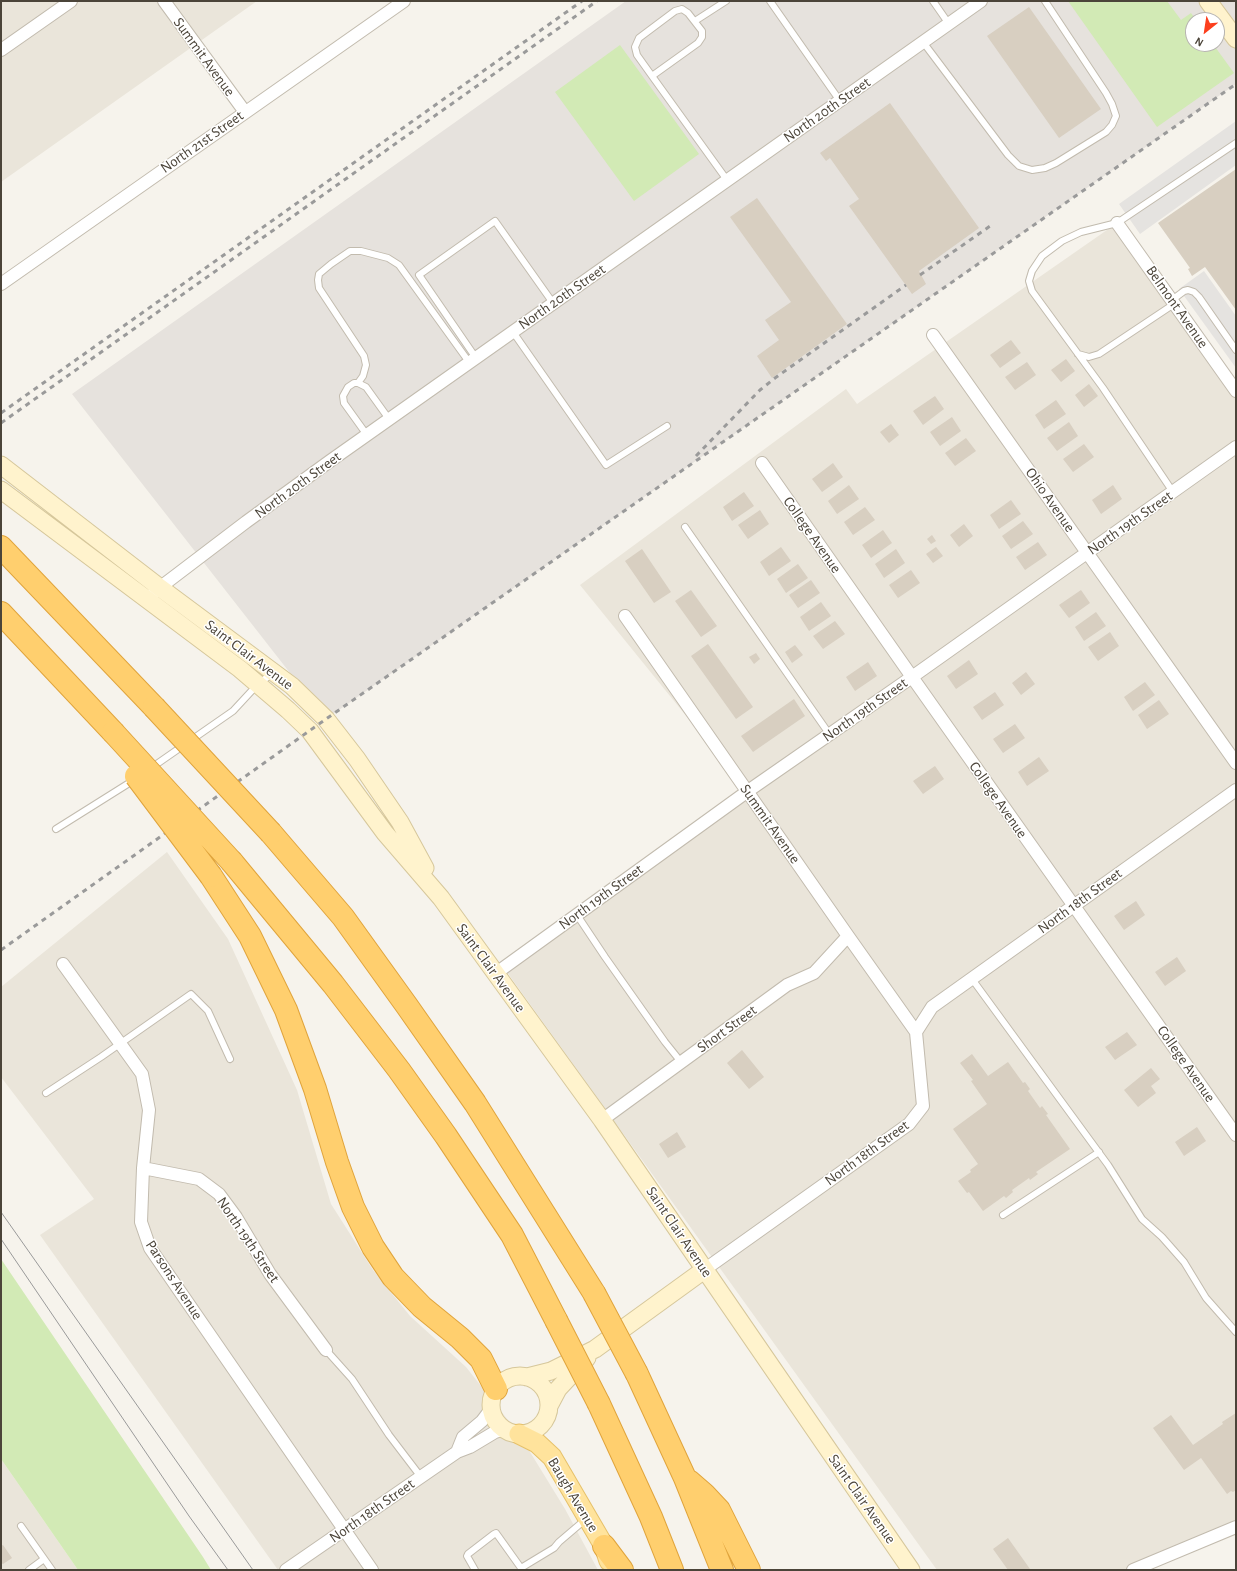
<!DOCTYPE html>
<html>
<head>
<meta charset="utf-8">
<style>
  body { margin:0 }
  #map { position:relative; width:1237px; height:1571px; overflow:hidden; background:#f6f3ec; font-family:"Alegreya Sans",sans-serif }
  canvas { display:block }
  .frame { position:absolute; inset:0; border:2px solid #4b4439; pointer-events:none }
  .north { position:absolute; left:1185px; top:12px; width:40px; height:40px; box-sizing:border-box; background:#fff; border:1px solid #b7b4b0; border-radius:50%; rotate:210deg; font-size:11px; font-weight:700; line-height:16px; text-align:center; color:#4b4439 }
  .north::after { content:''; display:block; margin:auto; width:14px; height:18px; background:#fc3f1d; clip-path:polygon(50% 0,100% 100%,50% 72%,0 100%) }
</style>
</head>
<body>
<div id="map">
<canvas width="1237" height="1571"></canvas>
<div class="frame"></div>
<div class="north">N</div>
</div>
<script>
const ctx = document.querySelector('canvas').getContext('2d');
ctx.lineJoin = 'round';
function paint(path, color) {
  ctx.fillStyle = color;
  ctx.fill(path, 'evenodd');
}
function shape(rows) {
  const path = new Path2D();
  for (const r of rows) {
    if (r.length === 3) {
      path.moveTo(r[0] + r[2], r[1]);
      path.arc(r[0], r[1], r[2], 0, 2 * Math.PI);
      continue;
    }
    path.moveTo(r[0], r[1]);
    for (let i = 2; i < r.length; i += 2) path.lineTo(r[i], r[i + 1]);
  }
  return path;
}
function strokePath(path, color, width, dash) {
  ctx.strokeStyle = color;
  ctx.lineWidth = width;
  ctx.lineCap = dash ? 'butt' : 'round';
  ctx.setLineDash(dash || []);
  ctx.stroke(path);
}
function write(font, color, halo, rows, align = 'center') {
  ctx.font = font + ' "Alegreya Sans",sans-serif';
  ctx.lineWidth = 3;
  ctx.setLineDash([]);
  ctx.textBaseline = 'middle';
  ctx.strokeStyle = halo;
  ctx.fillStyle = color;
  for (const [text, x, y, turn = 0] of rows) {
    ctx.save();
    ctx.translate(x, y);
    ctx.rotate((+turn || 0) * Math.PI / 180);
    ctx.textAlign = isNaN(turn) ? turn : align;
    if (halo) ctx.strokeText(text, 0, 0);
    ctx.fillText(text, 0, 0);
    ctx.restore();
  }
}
const residential = shape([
  [1,1,257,1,1,182],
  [1117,223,1236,390,1236,1527,1133,1570,937,1570,504,968,747,791,580,585,846,389,857,404],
  [167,852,228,939,297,1090,331,1204,373,1270,410,1316,466,1367,519,1434,565,1509,598,1570,278,1570,40,1235,94,1199,1,1077,1,987],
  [1,1459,78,1570,1,1570]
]);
const industrial = shape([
  [626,1,1236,1,1236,84,326,719,72,394],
  [1193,20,1217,20,1217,44,1193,44]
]);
const green = shape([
  [1068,1,1167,1,1181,20,1191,13,1196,20,1193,20,1193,44,1213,44,1234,73,1157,127],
  [620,45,699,154,634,201,555,92],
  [1,1259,203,1557,211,1570,78,1570,1,1459]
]);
const parking = shape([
  [1236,121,1236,165,1140,234,1119,204],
  [1204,271,1236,316,1236,368,1179,289]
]);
const building = shape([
  [1029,7,1101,109,1059,138,987,36],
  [890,103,979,228,919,271,926,284,912,294,849,206,859,199,830,158,826,161,820,153],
  [1236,169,1236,310,1205,267,1192,276,1188,269,1190,268,1158,223],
  [757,198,847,324,772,378,757,356,779,340,765,320,791,302,730,217],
  [1011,340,1021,353,1000,368,990,355],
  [1066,359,1075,371,1061,382,1051,370],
  [1027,362,1036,375,1015,390,1005,377],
  [1089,384,1098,396,1084,407,1075,395],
  [935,396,944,409,923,425,913,411],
  [1056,400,1066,414,1044,429,1035,415],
  [952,417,961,431,940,446,930,432],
  [1069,422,1078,436,1057,451,1047,438],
  [891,424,899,435,889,443,880,432],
  [966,438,976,451,955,466,945,453],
  [1084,444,1094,457,1073,472,1063,459],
  [833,463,843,477,822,492,812,479],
  [849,485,859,499,837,514,828,501],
  [1113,485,1122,499,1101,514,1092,500],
  [744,492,754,506,732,521,723,507],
  [1011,500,1021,514,999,529,990,515],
  [865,507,875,520,853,535,844,522],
  [760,510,769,524,748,539,738,525],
  [1023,521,1033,534,1011,549,1002,536],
  [964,524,973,536,959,547,950,535],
  [883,530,892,543,871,558,862,545],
  [932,535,936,541,931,544,927,539],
  [1038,542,1047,555,1025,570,1016,557],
  [781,547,791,561,769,576,760,562],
  [936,547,943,556,933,563,926,554],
  [642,549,671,592,654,603,625,561],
  [896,549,905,563,884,578,875,564],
  [798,564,808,578,786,593,777,579],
  [911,570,920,583,898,598,889,585],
  [811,580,820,593,798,608,789,595],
  [691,590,717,626,701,637,675,601],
  [1081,590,1090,603,1069,618,1059,605],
  [821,602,831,616,809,631,800,617],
  [1096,612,1106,626,1084,641,1075,627],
  [835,621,845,634,823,649,813,636],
  [1110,632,1119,646,1098,661,1088,647],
  [708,644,753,707,736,719,691,656],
  [795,645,803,655,792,663,785,652],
  [756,653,760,659,754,664,749,657],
  [969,660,978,674,956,689,947,676],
  [868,662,877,676,855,691,846,677],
  [1026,672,1035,684,1021,695,1012,683],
  [1145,682,1155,695,1133,711,1124,697],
  [995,692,1004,705,982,720,973,707],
  [794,699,805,716,753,752,741,736],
  [1159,700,1169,714,1147,729,1138,715],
  [1015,724,1025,738,1003,753,993,739],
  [1039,757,1049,771,1027,786,1018,772],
  [935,766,944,779,923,794,913,781],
  [1136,901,1145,915,1124,930,1114,916],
  [1177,957,1186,971,1165,986,1155,972],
  [1127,1032,1137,1045,1115,1060,1105,1047],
  [742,1050,764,1077,749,1089,727,1063],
  [972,1054,988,1076,1008,1062,1023,1083,1025,1082,1030,1089,1028,1091,1040,1108,1042,1106,1048,1114,1046,1115,1070,1149,1036,1172,1038,1174,1030,1180,1029,1178,1012,1190,1013,1192,1006,1198,1004,1196,983,1211,969,1192,967,1193,958,1181,971,1172,970,1170,978,1164,953,1129,987,1104,971,1081,973,1080,960,1063],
  [1151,1068,1160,1079,1151,1086,1156,1093,1138,1107,1124,1090],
  [1197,1127,1206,1141,1184,1156,1175,1142],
  [677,1132,686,1147,668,1158,659,1144],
  [1236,1413,1236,1490,1233,1492,1231,1491,1227,1494,1201,1458,1184,1470,1153,1428,1171,1415,1193,1445,1223,1424,1222,1422],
  [1008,1538,1030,1569,1028,1570,1008,1570,993,1549],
  [3,1545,12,1558,3,1564,1,1563,1,1546]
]);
const lane = shape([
  [770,1,840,101],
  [933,1,949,24],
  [695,21,726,1],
  [923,42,1008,155,1019,166,1032,170,1045,168,1056,163,1106,132,1112,125,1116,116,1112,104,1106,93,1045,1],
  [652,76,698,43,702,37,702,31,688,13,682,9,675,11,639,38,635,47,637,55,652,76,727,180],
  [1172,300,1184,291,1188,290,1194,292,1199,297,1236,350],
  [513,332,606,465,667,426],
  [1078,354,1089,357,1099,354,1174,304],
  [476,358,419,275,495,221,553,303],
  [358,383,363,376,366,365,364,356,319,288,318,280,319,274,331,264,350,251,361,251,388,258,399,265,469,362],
  [367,435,344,403,343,396,348,387,354,383,358,383,366,387,389,419],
  [1173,492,1103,388,1032,291,1029,281,1032,271,1042,256,1062,241,1081,232,1117,223,1236,143],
  [685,527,830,735],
  [151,768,233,711,258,684,273,673],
  [56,829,134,780],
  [577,915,605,957,665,1042,681,1062],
  [972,979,1108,1165,1142,1219,1162,1237,1184,1262,1206,1298,1236,1332],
  [46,1093,101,1057,191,994,208,1011,230,1059],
  [1003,1215,1099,1152],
  [326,1350,352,1379,389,1435,421,1477],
  [21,1526,52,1570],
  [29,1570,44,1559],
  [475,1570,467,1556,468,1554,494,1534,496,1533,521,1568,554,1548,559,1542,586,1519]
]);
const street = shape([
  [164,1,245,112],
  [1,50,71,1],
  [1117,223,1236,391],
  [1,284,404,1],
  [933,335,1236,763],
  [762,463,912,677,1236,1135],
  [154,592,246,522,330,461,981,1],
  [625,616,848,936,916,1032],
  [63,964,142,1074,149,1110,143,1168,141,1222,150,1248,372,1570],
  [495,974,748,791,912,677,1236,447],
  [602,1120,787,985,814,973,848,936],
  [143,1168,199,1179,219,1194,236,1217,270,1274,326,1350],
  [704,1270,909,1124,923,1106,916,1032,932,1007,1236,790],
  [457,1452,463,1437,482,1421,491,1409],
  [286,1570,457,1452,470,1447,495,1432,505,1429],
  [1133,1570,1236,1527]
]);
const secondary = shape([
  [1208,1,1236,39],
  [1,465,159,587,292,686,326,719,357,759,400,822,425,868],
  [1,490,240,669,288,710,310,731,385,833,441,898,602,1120,911,1570],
  [520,1405,29],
  [527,1377,551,1371,595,1349,704,1270],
  [549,1406,558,1389,587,1358]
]);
const primary = shape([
  [519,1434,537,1443,552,1457,604,1546,609,1561]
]);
const highway = shape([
  [1,547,154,707],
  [1,613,113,732],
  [271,833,343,917,407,1006,475,1103,594,1293],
  [232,862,333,984,399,1070,446,1136,512,1235,556,1320],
  [211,876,250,936,286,1010,315,1089,337,1162,353,1207,373,1247,393,1277,422,1307,460,1338,481,1359,496,1389],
  [637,1374,685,1478,722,1570],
  [599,1404,651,1517,672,1570],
  [689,1481,704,1494,719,1510,749,1570],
  [604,1546,622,1570]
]);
const tram = shape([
  [1,1212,253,1570],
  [1,1239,189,1516,228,1570]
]);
const rail = shape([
  [920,275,993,224],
  [1,413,582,1],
  [1,423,597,1],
  [696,456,760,390,775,378,906,285],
  [1,950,326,719,1236,84]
]);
const highwayBridge = shape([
  [154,707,271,833],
  [113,732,232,862],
  [136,776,211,876],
  [594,1293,637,1374],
  [556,1320,599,1404]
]);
const streetNames = [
  ["Summit Avenue",204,57,54],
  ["North 20th Street",827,110,-35],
  ["North 21st Street",202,142,-35],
  ["North 20th Street",562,297,-35],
  ["Belmont Avenue",1177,307,55],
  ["North 20th Street",298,485,-36],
  ["Ohio Avenue",1050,500,55],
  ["North 19th Street",1130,523,-35],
  ["College Avenue",812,535,55],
  ["Saint Clair Avenue",249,655,37],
  ["North 19th Street",865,710,-35],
  ["College Avenue",998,800,55],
  ["Summit Avenue",770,824,55],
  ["North 19th Street",601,897,-36],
  ["North 18th Street",1080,901,-36],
  ["Saint Clair Avenue",491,968,54],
  ["Short Street",727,1029,-36],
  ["College Avenue",1186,1064,55],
  ["North 18th Street",867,1153,-36],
  ["Saint Clair Avenue",679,1232,56],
  ["North 19th Street",248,1240,56],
  ["Parsons Avenue",174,1280,57],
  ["Baugh Avenue",573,1495,59],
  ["Saint Clair Avenue",862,1499,55],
  ["North 18th Street",372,1511,-35]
];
paint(residential, '#eae5da');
paint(industrial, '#e6e2dd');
paint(green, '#d2eab5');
paint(parking, '#e5e3e0');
paint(building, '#d8cfc1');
strokePath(lane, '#c2bbae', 8);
strokePath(street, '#c2bbae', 14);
strokePath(secondary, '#d6c79b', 19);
strokePath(primary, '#e6c16a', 21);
strokePath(highway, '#e0a43c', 24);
strokePath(lane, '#fff', 6);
strokePath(street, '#fff', 12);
strokePath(secondary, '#fff3cd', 17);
strokePath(primary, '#ffe39c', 19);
strokePath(highway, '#ffcf6e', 22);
strokePath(tram, '#9a9a9a', 1);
strokePath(rail, '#9a9a9a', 3, [5, 5]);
strokePath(highwayBridge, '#e0a43c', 24, []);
strokePath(highwayBridge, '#ffcf6e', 22);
write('15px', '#4b4439', '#fff', streetNames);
</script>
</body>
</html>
